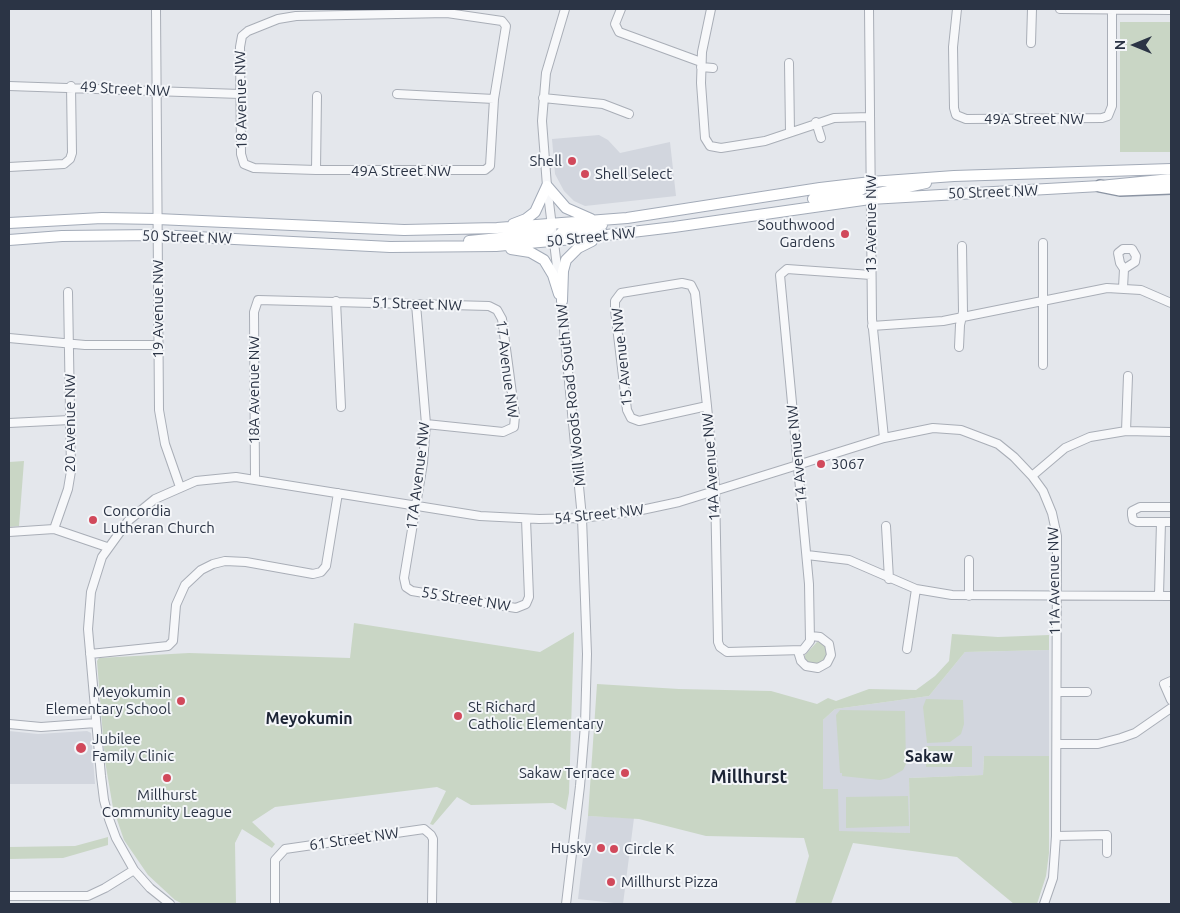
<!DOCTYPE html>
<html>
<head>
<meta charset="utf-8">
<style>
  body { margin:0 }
  #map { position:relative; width:1180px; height:913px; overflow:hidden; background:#e4e7ec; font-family:Ubuntu,sans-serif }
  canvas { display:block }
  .frame { position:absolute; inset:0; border:10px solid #2b3445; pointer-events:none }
  .north { position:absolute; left:1110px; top:20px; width:50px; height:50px; -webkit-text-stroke:4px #f4f6f9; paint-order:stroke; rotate:270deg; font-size:14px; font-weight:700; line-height:20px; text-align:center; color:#2b3445 }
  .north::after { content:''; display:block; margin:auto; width:18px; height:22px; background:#2b3445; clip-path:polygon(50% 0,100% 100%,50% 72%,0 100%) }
</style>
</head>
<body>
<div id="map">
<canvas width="1180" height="913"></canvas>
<div class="frame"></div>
<div class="north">N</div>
</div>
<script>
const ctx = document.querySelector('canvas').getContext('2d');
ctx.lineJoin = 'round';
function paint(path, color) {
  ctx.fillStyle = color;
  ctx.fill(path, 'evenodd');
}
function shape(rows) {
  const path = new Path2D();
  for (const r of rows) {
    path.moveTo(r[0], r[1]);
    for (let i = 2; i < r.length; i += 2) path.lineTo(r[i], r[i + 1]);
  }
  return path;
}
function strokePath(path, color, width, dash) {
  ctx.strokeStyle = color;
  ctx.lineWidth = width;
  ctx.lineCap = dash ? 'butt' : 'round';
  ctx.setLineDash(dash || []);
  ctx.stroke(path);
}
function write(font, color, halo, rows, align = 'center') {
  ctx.font = font + ' Ubuntu,sans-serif';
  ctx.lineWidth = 4;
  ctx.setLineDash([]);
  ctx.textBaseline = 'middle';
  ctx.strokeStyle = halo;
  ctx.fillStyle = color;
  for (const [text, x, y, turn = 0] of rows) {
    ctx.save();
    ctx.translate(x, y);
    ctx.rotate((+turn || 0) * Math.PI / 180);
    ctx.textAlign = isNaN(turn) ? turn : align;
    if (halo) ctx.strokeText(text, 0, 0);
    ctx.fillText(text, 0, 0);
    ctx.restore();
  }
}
const built = shape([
  [599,135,608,140,620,153,670,142,676,196,585,206,574,201,564,191,555,174,552,139],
  [1049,650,1049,756,984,756,983,775,909,778,910,833,838,832,838,790,823,790,823,720,835,709,929,696,965,652],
  [9,731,38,734,87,731,91,733,95,784,9,784],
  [588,816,634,818,623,904,578,899]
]);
const green = shape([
  [1120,22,1171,22,1171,152,1120,152],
  [24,461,19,526,9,527,9,462],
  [354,623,540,652,574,632,569,793,566,810,553,803,471,805,457,797,433,825,430,824,446,791,437,787,275,807,252,822,275,844,272,848,242,829,235,843,236,904,183,904,175,900,148,875,124,840,113,808,105,761,97,661,99,658,189,653,350,658],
  [952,634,998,637,1049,635,1049,650,965,652,929,696,835,709,823,720,823,789,838,789,839,831,910,833,909,778,983,775,984,756,1049,756,1049,853,1046,876,1037,904,1014,904,957,857,853,843,831,904,795,904,809,856,804,838,706,836,639,819,588,816,597,684,679,689,771,691,817,704,828,698,836,701,869,689,916,690,935,676,949,661],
  [817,642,821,642,826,646,827,657,819,664,811,664,805,659,805,655],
  [926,699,963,700,964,724,961,734,950,742,927,743,923,707],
  [840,710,905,711,906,764,903,770,889,778,880,780,842,776,842,773,840,773,836,715],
  [926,746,972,746,972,767,926,767],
  [908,796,909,826,846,828,846,797],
  [108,837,108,845,63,858,9,859,9,847,75,846]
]);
const minor = shape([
  [156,9,159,410,165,444,180,487],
  [621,9,615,24,619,32,701,62],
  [711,9,702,52,701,83,705,138,710,146,721,148,765,141,834,118,870,117],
  [869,9,872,319,884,438],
  [957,9,953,47,954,108,956,115,966,119,1102,118,1108,116,1112,106,1112,10],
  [1060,9,1171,10],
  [447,13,502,21,506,26,494,99,490,166,485,170,316,170,254,168,244,164,241,154,240,47,242,36,248,31,278,19,296,16,447,13],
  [1031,43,1032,9],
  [789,63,790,132],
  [701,67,713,68],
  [9,86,240,94],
  [397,94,494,99],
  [543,98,603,104,629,114],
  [816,122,821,138],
  [9,167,64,164,70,159,72,153,71,86],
  [316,170,317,96],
  [1043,243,1043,365],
  [559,283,547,186,542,121,546,73,565,9],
  [1123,288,1124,269,1120,263,1118,253,1123,249,1132,249,1136,256,1135,262,1124,269],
  [561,297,582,518,587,654,585,725,580,786,566,904],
  [336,301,341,407],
  [416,304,426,424,423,463,404,578,406,587,412,591,516,608,526,604,529,597,526,519],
  [872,326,943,321,1107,288,1141,290,1171,303],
  [9,338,85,345,158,345],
  [959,347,960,325,963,312,962,246],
  [707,406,639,421,631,418,627,410,615,310,615,301,621,293,682,283,691,285,695,293,707,406,711,447,715,486,718,642,720,647,727,652,803,650,810,641,809,584,780,275,787,269,871,275],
  [9,423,70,420],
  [1126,431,1128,376],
  [1032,476,1065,448,1090,437,1126,431,1171,432],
  [255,478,254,312,258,300,489,306,497,310,502,319,515,416,514,427,503,432,426,424],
  [1171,507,1140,507,1132,511,1132,515,1133,520,1137,522,1171,522],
  [886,526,889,579],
  [54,529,68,489,71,471,68,292],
  [9,532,54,529,107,547],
  [807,555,849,560,916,589,952,595,1171,596],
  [1159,595,1161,522],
  [969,596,969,560],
  [907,649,916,589],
  [798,651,801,661,806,666,818,668,827,663,831,655,829,644,820,637,811,636],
  [90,654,168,646,173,641,176,605,185,585,201,570,213,564,225,561,246,562,313,574,321,572,326,566,338,493],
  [1171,681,1164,684,1171,700],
  [1057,692,1087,692],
  [9,724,41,727,96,723],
  [1057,744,1098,744,1121,738,1135,733,1171,708],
  [1056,836,1107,835,1107,853],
  [9,896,88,896,105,888,134,870],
  [170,904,150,888,134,870,116,838,109,819,104,800,101,776,88,629,91,592,102,557,128,521,155,499,196,481,236,477,480,516,539,519,582,518,637,511,679,502,884,438,933,428,961,430,998,444,1014,457,1032,476,1043,491,1052,513,1057,536,1056,836,1053,878,1044,904],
  [275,904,275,860,285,849,424,829,431,835,433,839,432,904]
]);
const major = shape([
  [874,194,926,183],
  [813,199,859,191,870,184],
  [9,223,102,218,157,219,404,230,497,228,627,218,820,188,871,182,954,176,1171,169],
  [513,224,526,219,535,212,547,186,566,208,591,219],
  [9,240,62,236,157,235,390,247,496,246,573,239,674,227,870,199,1100,186,1171,179],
  [469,241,540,234,549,229,552,224],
  [554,241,561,233,602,225],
  [511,249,530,252,544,260,553,275,559,294],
  [562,301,563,271,566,260,578,248,592,241]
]);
const highway = shape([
  [1100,186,1120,190,1171,188]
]);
const markers = [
  [572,161,5,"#d1495b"],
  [585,174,5,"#d1495b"],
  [845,234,5,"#d1495b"],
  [821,464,5,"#d1495b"],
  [93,520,5,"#d1495b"],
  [181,701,5,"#d1495b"],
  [458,716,5,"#d1495b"],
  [81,748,6,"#d1495b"],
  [625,773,5,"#d1495b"],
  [167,778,5,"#d1495b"],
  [601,848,5,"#d1495b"],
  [614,849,5,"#d1495b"],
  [611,882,5,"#d1495b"]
];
const streetNames = [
  ["49 Street NW",125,89,3],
  ["18 Avenue NW",241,100,-91],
  ["49A Street NW",1034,119],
  ["49A Street NW",401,171],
  ["50 Street NW",993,192,-2],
  ["13 Avenue NW",871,224,-90],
  ["50 Street NW",187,237,2],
  ["50 Street NW",591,237,-6],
  ["51 Street NW",417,304,2],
  ["19 Avenue NW",158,309,-90],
  ["15 Avenue NW",622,357,-96],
  ["17 Avenue NW",507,369,83],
  ["18A Avenue NW",254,390,-90],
  ["Mill Woods Road South NW",571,395,-96],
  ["20 Avenue NW",70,423,-90],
  ["14 Avenue NW",797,454,-96],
  ["14A Avenue NW",711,467,-94],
  ["17A Avenue NW",418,476,-83],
  ["54 Street NW",599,514,-6],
  ["11A Avenue NW",1054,581,-91],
  ["55 Street NW",466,599,9],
  ["61 Street NW",354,839,-8]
];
const poiNames = [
  ["Shell",562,161,"right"],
  ["Shell Select",595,174],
  ["Southwood",835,225,"right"],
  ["Gardens",835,242,"right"],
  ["3067",831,464],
  ["Concordia",103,511],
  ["Lutheran Church",103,528],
  ["Meyokumin",171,692,"right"],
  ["Elementary School",171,709,"right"],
  ["St Richard",468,707],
  ["Catholic Elementary",468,724],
  ["Jubilee",92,739],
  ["Family Clinic",92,756],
  ["Sakaw Terrace",615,773,"right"],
  ["Millhurst",167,795,"center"],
  ["Community League",167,812,"center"],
  ["Husky",591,848,"right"],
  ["Circle K",624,849],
  ["Millhurst Pizza",621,882]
];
const neighbourhoodNames = [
  ["Meyokumin",309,719],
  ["Sakaw",929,757]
];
const quarterNames = [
  ["Millhurst",749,777]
];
paint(built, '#d2d6de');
paint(green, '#c9d6c5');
strokePath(minor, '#a9aeb7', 10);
strokePath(major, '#a3abb8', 12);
strokePath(highway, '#8b94a3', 14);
strokePath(minor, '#f7f8fa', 8);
strokePath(major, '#fff', 10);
strokePath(highway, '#fff', 11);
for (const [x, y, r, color] of markers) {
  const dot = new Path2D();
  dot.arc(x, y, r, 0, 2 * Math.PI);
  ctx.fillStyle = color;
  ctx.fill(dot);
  strokePath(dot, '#f4f6f9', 2);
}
write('15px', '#2b3445', '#f4f6f9', streetNames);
write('15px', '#2b3445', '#f4f6f9', poiNames, 'left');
write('bold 16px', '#1d2536', '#f4f6f9', neighbourhoodNames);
write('bold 18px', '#1d2536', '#f4f6f9', quarterNames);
</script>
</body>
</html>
